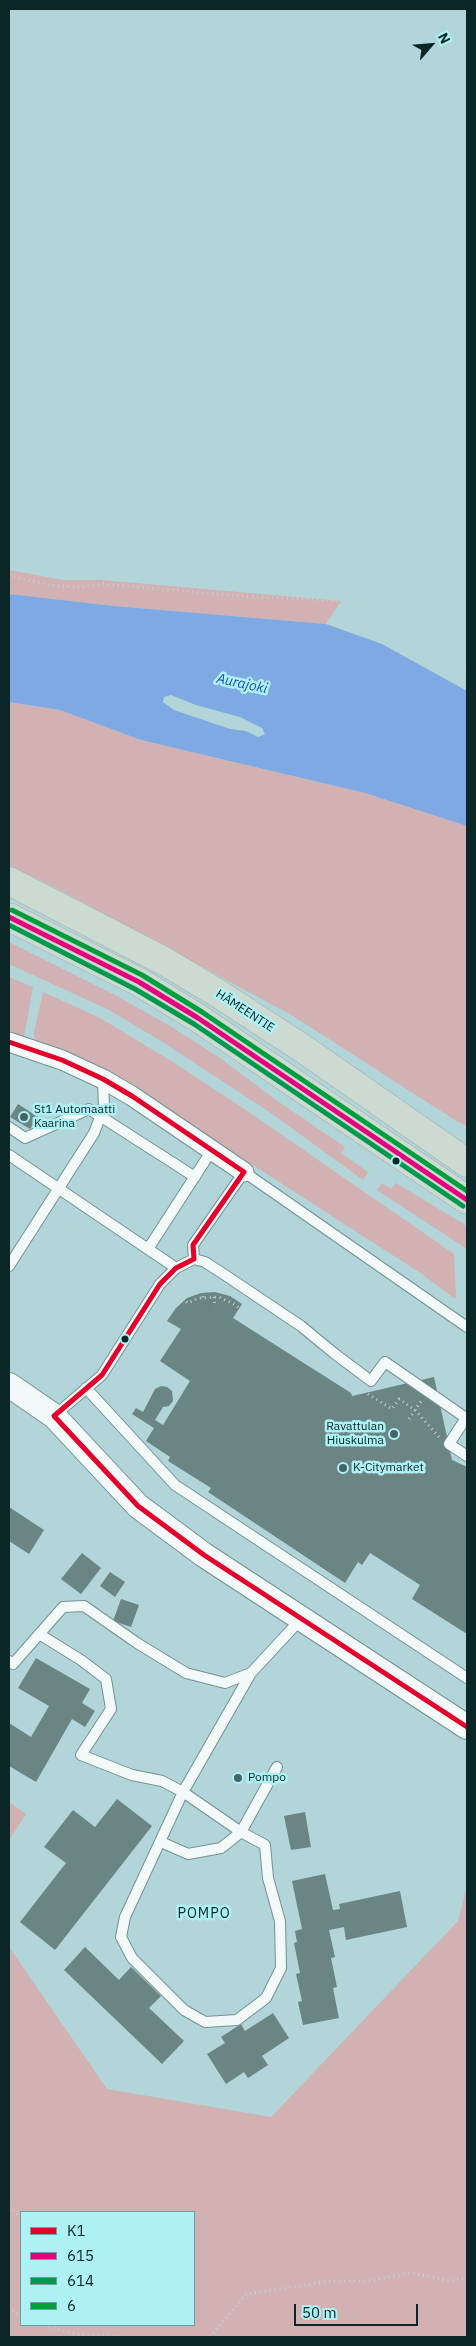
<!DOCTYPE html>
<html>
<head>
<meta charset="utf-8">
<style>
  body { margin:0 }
  #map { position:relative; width:476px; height:2346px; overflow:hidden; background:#b1d5d8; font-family:"IBM Plex Sans",sans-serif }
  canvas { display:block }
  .frame { position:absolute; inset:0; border:10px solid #0a2627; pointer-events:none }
  .legend { position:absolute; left:20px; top:2211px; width:175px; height:115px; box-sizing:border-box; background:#aef1f5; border:1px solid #6ca0a3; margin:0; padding:6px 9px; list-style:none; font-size:15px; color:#0a2627 }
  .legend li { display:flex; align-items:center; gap:10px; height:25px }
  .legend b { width:25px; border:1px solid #6ca0a3 }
  .north { position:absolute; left:406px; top:20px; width:50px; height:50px; -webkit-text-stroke:4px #aef1f5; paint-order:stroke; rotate:63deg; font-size:14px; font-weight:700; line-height:20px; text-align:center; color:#0a2627 }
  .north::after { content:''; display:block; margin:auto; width:18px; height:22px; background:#0a2627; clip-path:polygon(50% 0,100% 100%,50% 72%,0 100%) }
  .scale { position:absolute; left:294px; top:2304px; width:124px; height:22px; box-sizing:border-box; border:2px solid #0a2627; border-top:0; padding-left:6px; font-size:15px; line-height:18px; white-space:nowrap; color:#0a2627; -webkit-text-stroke:4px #aef1f5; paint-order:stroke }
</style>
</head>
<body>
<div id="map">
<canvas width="476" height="2346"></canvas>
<div class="frame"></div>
<ul class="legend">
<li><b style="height:6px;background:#e4002b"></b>K1</li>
<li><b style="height:6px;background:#e5007d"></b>615</li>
<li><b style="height:6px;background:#01994d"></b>614</li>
<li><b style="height:6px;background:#009e3d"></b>6</li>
</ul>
<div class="north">N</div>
<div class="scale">50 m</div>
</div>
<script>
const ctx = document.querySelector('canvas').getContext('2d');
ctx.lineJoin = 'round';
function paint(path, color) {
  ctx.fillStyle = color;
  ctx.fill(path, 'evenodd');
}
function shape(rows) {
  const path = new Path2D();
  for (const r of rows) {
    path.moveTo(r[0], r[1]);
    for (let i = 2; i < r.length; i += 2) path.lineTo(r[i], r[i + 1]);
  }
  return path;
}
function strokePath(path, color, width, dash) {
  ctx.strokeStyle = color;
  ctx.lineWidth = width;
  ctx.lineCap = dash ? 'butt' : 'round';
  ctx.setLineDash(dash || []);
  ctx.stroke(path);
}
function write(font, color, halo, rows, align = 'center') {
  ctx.font = font + ' "IBM Plex Sans",sans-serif';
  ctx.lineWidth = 5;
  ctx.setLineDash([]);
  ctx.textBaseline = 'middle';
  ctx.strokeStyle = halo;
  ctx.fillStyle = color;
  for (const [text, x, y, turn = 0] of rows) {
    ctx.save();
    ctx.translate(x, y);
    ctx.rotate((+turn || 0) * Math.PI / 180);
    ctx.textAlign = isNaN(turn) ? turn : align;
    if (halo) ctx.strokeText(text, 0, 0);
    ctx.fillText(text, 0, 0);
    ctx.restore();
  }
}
const green = shape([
  [9,570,63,580,101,580,341,601,326,624,114,606,9,594],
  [9,702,60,710,141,740,365,793,467,826,467,1126,458,1122,293,1016,62,891,9,865],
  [9,942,115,995,170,1026,220,1058,276,1100,345,1147,341,1153,368,1172,363,1180,271,1113,161,1041,109,1010,9,964],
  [9,977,33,987,24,1037,9,1032],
  [43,992,100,1018,168,1059,243,1108,454,1254,456,1297,455,1299,422,1274,130,1086,86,1061,36,1042,34,1038,34,1032],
  [382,1183,391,1189,396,1183,467,1226,467,1249,377,1190],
  [9,1802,26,1814,9,1840],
  [467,1886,467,2337,9,2337,9,1947,107,2089,271,2117,458,1921],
  [21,2212,194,2212,194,2325,21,2325]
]);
const water = shape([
  [9,594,114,606,326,624,382,644,467,691,467,826,365,793,141,740,60,710,9,702],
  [171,695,196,705,240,717,262,728,265,734,258,737,246,731,230,729,174,710,163,702,164,697]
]);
const building = shape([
  [18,1104,38,1117,30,1129,10,1117],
  [215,1292,230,1296,242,1304,233,1318,351,1393,352,1396,434,1377,452,1460,467,1467,467,1634,412,1599,420,1585,370,1553,362,1565,358,1562,345,1583,208,1492,211,1488,168,1461,170,1457,146,1441,154,1428,132,1414,136,1408,143,1412,155,1389,161,1386,167,1387,172,1391,173,1401,169,1406,163,1407,155,1420,163,1425,190,1381,160,1361,181,1329,167,1321,176,1308,187,1298,201,1293],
  [9,1507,44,1530,29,1554,9,1541],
  [82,1553,101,1568,81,1594,61,1579],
  [110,1572,125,1582,115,1597,100,1586],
  [121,1599,139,1605,131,1627,113,1621],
  [36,1658,90,1689,82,1703,95,1711,85,1727,72,1719,36,1782,9,1766,9,1723,31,1737,49,1706,18,1688],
  [117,1799,152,1826,55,1950,20,1922,66,1863,44,1847,73,1810,95,1827],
  [305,1812,311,1847,291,1850,284,1816],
  [325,1874,333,1910,340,1909,339,1904,400,1891,407,1927,346,1940,344,1927,329,1930,335,1957,331,1958,337,1987,333,1988,339,2018,303,2025,298,2002,302,2001,296,1974,300,1973,294,1943,297,1942,295,1931,302,1929,292,1881],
  [85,1947,119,1980,131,1967,161,1996,149,2008,184,2041,162,2064,64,1970],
  [273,2013,289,2038,262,2056,268,2065,248,2078,244,2072,226,2084,207,2054,225,2043,221,2037,241,2024,245,2031]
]);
const path = shape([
  [313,27,320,9],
  [9,576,55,586,81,587,103,584,241,596,332,600,384,611,467,667],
  [9,970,97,1011,158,1045,265,1118,365,1191,467,1256],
  [30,1033,41,984],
  [9,1086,23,1063],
  [9,1187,36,1204],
  [365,1191,375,1178],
  [56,1217,149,1277],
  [197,1272,203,1298],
  [214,1297,215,1307],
  [459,1307,462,1253],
  [419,1370,447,1327],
  [117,1374,130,1374,177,1296,188,1303,199,1298,219,1297,236,1305,248,1318,343,1379],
  [51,1390,67,1387],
  [368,1394,392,1409,399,1399,415,1410,439,1437],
  [79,1412,99,1429,145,1482,180,1508,440,1684],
  [409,1419,421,1401],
  [9,2207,21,2217],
  [9,2307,21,2317],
  [44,2325,75,2334,122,2337],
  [210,2337,246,2294,332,2281,368,2281,410,2273,451,2281,467,2278]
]);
const service = shape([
  [9,1127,25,1138,89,1109,195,1177],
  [9,1155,176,1268],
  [148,1249,212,1150],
  [194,1259,193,1245,244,1172,467,1327],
  [9,1266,94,1133,104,1107,103,1079],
  [86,1388,175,1485,467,1678],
  [54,1416,102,1375,160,1284,176,1268,194,1259,205,1262,222,1273,301,1326,335,1354,371,1381,385,1362,466,1418,449,1444,467,1456],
  [39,1634,81,1660,106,1679,111,1709,81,1755,132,1775,162,1781,183,1792,125,1917,121,1937,132,1958,184,2010,205,2022,237,2020,266,1998,281,1968,280,1921,268,1878,265,1845,241,1832,183,1792,251,1673,302,1618],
  [9,1661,13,1664,63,1607,84,1606,137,1643,186,1673,225,1683,251,1673],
  [161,1842,188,1854,221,1848,241,1832,277,1767]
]);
const minor = shape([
  [9,1042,62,1060,103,1079,132,1096,244,1172]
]);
const tertiary = shape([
  [9,1385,54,1416,138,1506,204,1555,467,1727]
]);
const trunk = shape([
  [9,881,164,961,219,994,305,1050,467,1163],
  [9,917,139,982,198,1018,467,1200]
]);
const bus1 = shape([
  [9,1042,62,1060,103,1079,132,1096,244,1172,193,1245,194,1259,176,1268,160,1284,102,1375,54,1416,138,1506,204,1555,467,1727]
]);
const bus2 = shape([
  [9,917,139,982,198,1018,467,1200]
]);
const bus3 = shape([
  [9,925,135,989,194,1024,463,1206]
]);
const bus4 = shape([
  [12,910,142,975,202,1012,467,1191]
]);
const markers = [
  [24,1117,5,"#446365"],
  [396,1161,4.5,"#0a2627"],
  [125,1339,4.5,"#0a2627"],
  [394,1434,5,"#446365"],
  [343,1468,5,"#446365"],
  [238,1778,5,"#446365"]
];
const streetNames = [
  ["HÄMEENTIE",245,1011,33]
];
const poiNames = [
  ["St1 Automaatti",34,1110],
  ["Kaarina",34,1124],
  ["Ravattulan",384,1427,"right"],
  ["Hiuskulma",384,1441,"right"],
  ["K-Citymarket",353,1468],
  ["Pompo",248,1778]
];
const waterNames = [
  ["Aurajoki",242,684,12]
];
const neighbourhoodNames = [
  ["POMPO",204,1914]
];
paint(green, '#d1b1b2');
paint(water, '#7ea9e3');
paint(building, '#6b8484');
strokePath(service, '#749193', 12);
strokePath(minor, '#749193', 21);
strokePath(tertiary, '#749193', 26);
strokePath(trunk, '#9db1b2', 29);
strokePath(path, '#c5d1d2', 3, [1, 4]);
strokePath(service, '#f3f9f9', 10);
strokePath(minor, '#f3f9f9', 19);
strokePath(tertiary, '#f3f9f9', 24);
strokePath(trunk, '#cddad2', 28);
strokePath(bus1, '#e4002b', 5);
strokePath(bus2, '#e5007d', 5);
strokePath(bus3, '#01994d', 5);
strokePath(bus4, '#009e3d', 5);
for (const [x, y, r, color] of markers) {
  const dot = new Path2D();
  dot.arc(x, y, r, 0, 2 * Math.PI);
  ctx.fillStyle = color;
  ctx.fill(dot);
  strokePath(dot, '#aef1f5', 2);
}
write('12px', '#0a2627', '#aef1f5', streetNames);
write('12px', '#0a2627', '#aef1f5', poiNames, 'left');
write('italic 14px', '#1d51b0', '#aef1f5', waterNames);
ctx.letterSpacing = '1px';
write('14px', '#0a2627', '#aef1f5', neighbourhoodNames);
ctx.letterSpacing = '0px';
</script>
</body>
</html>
